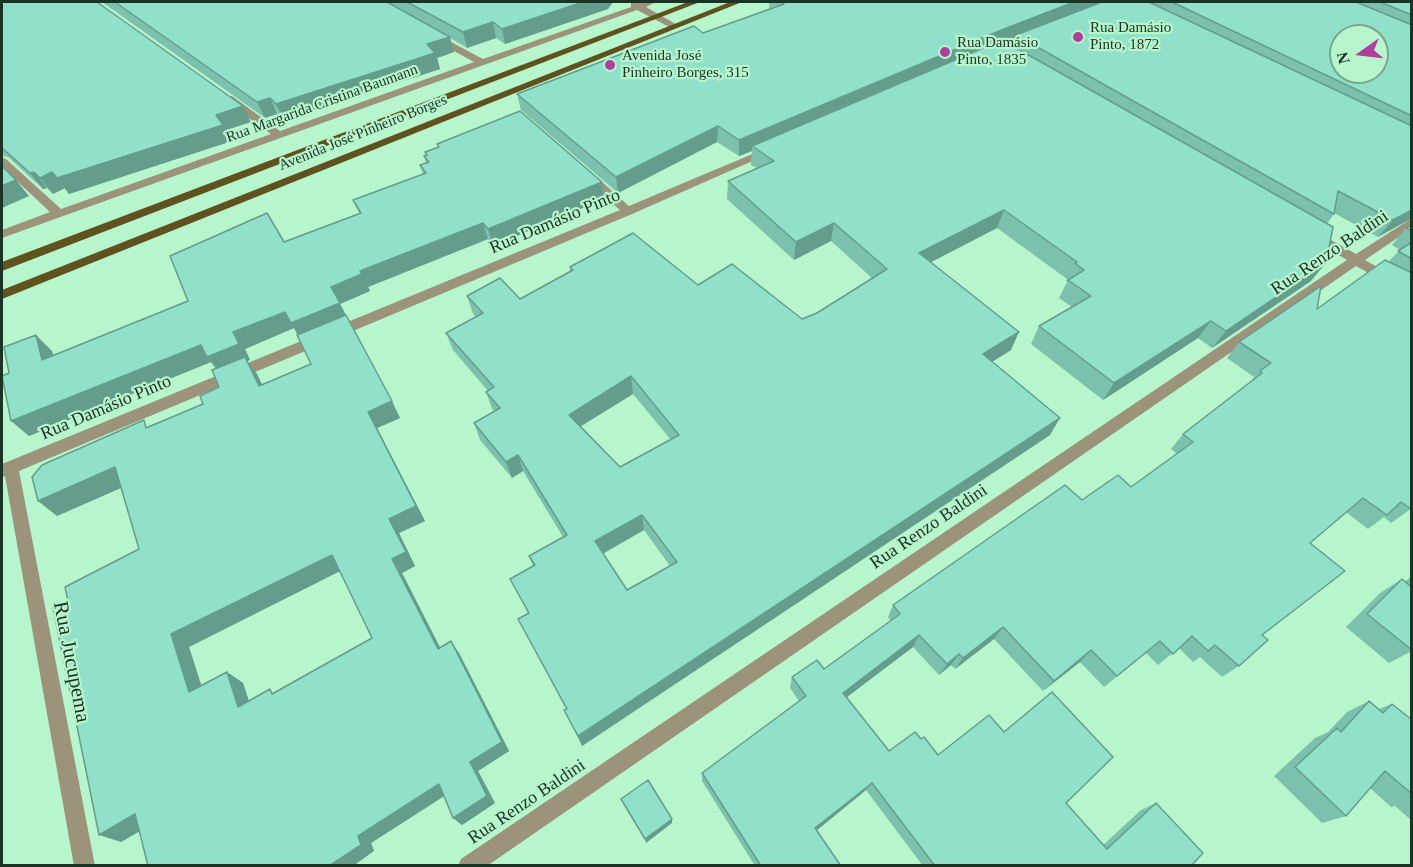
<!DOCTYPE html>
<html>
<head>
<meta charset="utf-8">
<style>
  body { margin:0 }
  #map { position:relative; width:1413px; height:867px; overflow:hidden; background:#b7f6cc; font-family:Georgia,serif }
  canvas { display:block }
  .frame { position:absolute; inset:0; border:3px solid #1b3324; pointer-events:none }
  .north { position:absolute; left:1329px; top:24px; width:60px; height:60px; box-sizing:border-box; background:#b7f6cc; border:2px solid #79a889; border-radius:50%; rotate:256deg; font-size:16px; font-weight:700; line-height:24px; text-align:center; color:#1b3324 }
  .north::after { content:''; display:block; margin:auto; width:21px; height:27px; background:#af3f9c; clip-path:polygon(50% 0,100% 100%,50% 72%,0 100%) }
</style>
</head>
<body>
<div id="map">
<canvas width="1413" height="867"></canvas>
<div class="frame"></div>
<div class="north">N</div>
</div>
<script>
const ctx = document.querySelector('canvas').getContext('2d');
ctx.lineJoin = 'round';
function shape(rows) {
  const path = new Path2D();
  for (const r of rows) {
    path.moveTo(r[0], r[1]);
    for (let i = 2; i < r.length; i += 2) path.lineTo(r[i], r[i + 1]);
  }
  return path;
}
function paint(path, color) {
  ctx.fillStyle = color;
  ctx.fill(path, 'evenodd');
}
function strokePath(path, color, width, dash) {
  ctx.strokeStyle = color;
  ctx.lineWidth = width;
  ctx.lineCap = dash ? 'butt' : 'round';
  ctx.setLineDash(dash || []);
  ctx.stroke(path);
}
function write(font, color, halo, rows, align = 'center') {
  ctx.font = font + ' Georgia,serif';
  ctx.lineWidth = 4.5;
  ctx.setLineDash([]);
  ctx.textBaseline = 'middle';
  ctx.strokeStyle = halo;
  ctx.fillStyle = color;
  for (const [text, x, y, turn = 0] of rows) {
    ctx.save();
    ctx.translate(x, y);
    ctx.rotate((+turn || 0) * Math.PI / 180);
    ctx.textAlign = isNaN(turn) ? turn : align;
    if (halo) ctx.strokeText(text, 0, 0);
    ctx.fillText(text, 0, 0);
    ctx.restore();
  }
}
const minor = shape([
  [634,2,656,2,646,7,679,26,671,28,637,10,2,238,2,230,50,212,2,167,2,158,6,159,61,209,271,134,224,100,224,96,232,96,280,131,474,62,432,39,432,35,438,35,483,59,631,7,631,3,634,2],
  [769,147,775,150,773,152,632,214,19,471,95,866,74,866,5,476,2,477,2,464,620,210,584,179,584,173,592,173,629,206,769,147],
  [1412,218,1412,228,1365,260,1412,287,1412,297,1356,266,487,866,458,866,461,859,1347,260,1309,238,1309,232,1317,232,1356,254,1412,218]
]);
const major = shape([
  [688,2,700,2,2,271,2,262,688,2],
  [730,2,742,2,2,299,2,290,730,2]
]);
const wall = shape([
  [2,2,251,122,226,130,232,141,69,194,65,188,53,194,47,188,43,189,8,157,2,156],
  [102,2,613,2,608,9,505,44,496,38,467,48,450,38,454,52,437,58,440,69,284,120,277,114,265,118],
  [769,2,1412,2,1412,218,1378,237,1334,213,1334,214,1327,224,1311,281,1212,348,1198,338,1103,400,1031,344,1039,326,1072,307,1059,298,1067,282,1066,281,1067,279,997,228,931,262,1011,350,992,362,1050,435,582,746,564,710,566,709,518,619,528,613,510,579,533,566,529,556,563,537,523,471,512,478,480,440,474,423,494,411,492,409,486,392,488,391,453,350,446,333,476,317,473,314,467,296,520,299,570,271,570,267,698,285,802,319,817,313,872,278,831,241,794,260,727,199,728,181,757,168,751,165,752,151,739,156,717,142,618,193,521,110,517,94,703,33,769,9],
  [1015,39,1013,46,1007,42],
  [633,394,671,440,620,467,581,426],
  [644,530,670,566,627,590,603,554],
  [437,144,602,182,604,199,493,246,488,239,368,287,370,291,340,304,400,418,377,428,425,521,399,533,415,566,402,573,440,648,459,653,509,751,478,771,495,803,462,825,453,818,444,796,371,843,374,851,140,831,121,842,68,601,139,549,121,488,57,516,149,426,203,404,219,387,216,369,211,362,29,436,9,373,52,351,53,355,188,301,284,242,359,213,353,200,423,174,420,165,426,163,424,156,426,155,425,152,438,147],
  [294,328,311,364,262,385,257,374,247,361,250,360,245,349],
  [340,571,372,638,275,692,249,701,243,683,227,672,201,686,189,647],
  [1412,225,1412,508,1391,523,1384,517,1368,529,1346,512,1310,543,1262,635,1239,666,1222,677,1200,657,1193,662,1179,648,1158,665,1146,653,1104,687,1080,662,1043,691,994,639,955,669,951,665,939,675,913,647,847,697,889,751,921,739,938,755,1066,803,1103,845,1141,810,1156,803,1191,866,923,866,866,790,816,831,841,866,755,866,702,781,702,773,799,701,790,688,792,677,824,669,891,621,888,617,893,605,1082,500,1131,487,1177,454,1171,449,1183,434,1251,382,1254,377,1227,358,1239,342,1317,309,1388,262,1400,250,1392,245,1406,228],
  [1412,575,1412,651,1389,663,1346,627,1380,593,1402,579,1405,582],
  [1369,701,1379,709,1392,704,1412,720,1412,821,1395,806,1391,807,1370,788,1346,816,1322,823,1274,776,1315,738,1328,732,1347,712]
]);
const shadedWall = shape([
  [583,2,613,2,608,9,505,44,502,29],
  [1074,2,1109,2,1016,35,1015,39,752,146,752,151,739,156,739,140,999,31],
  [493,22,496,38,467,48,463,32],
  [450,37,454,52,437,58,440,69,284,120,276,104,427,44],
  [270,98,277,114,265,118,257,102],
  [243,106,251,122,226,130,232,141,69,194,57,178,216,115],
  [718,126,717,142,618,193,616,177],
  [34,172,47,188,43,189,30,173],
  [52,172,65,188,53,194,40,178],
  [16,180,29,196,2,208,2,186],
  [602,182,604,199,493,246,488,229],
  [1004,210,997,228,914,271,919,253],
  [1412,210,1412,218,1378,237,1393,220],
  [483,223,488,239,368,287,370,291,340,304,348,319,300,339,294,328,245,349,250,360,247,361,257,374,271,403,219,372,211,362,29,436,11,421,233,332,331,287,360,271],
  [834,223,831,241,794,260,796,242],
  [1326,263,1311,281,1212,348,1226,331],
  [1211,321,1198,338,1103,400,1114,383],
  [1019,332,1011,350,976,372,983,354],
  [36,335,52,351,58,376,42,360],
  [631,376,633,394,573,431,569,415],
  [392,401,400,418,377,428,425,521,399,533,415,566,402,573,447,661,438,649,392,559,368,412],
  [1060,418,1050,435,582,746,578,736],
  [518,455,523,471,512,478,506,462],
  [115,467,132,483,57,516,38,501],
  [642,515,644,530,598,556,595,541],
  [332,555,344,569,189,647,207,703,189,692,171,634],
  [1003,627,994,639,955,669,963,658],
  [919,635,913,647,839,703,843,693],
  [451,641,459,653,509,751,478,771,495,803,462,825,453,818],
  [1091,650,1080,662,1043,691,1054,681],
  [959,654,951,665,939,675,947,664],
  [227,672,243,683,254,717,238,707],
  [872,783,866,790,811,835,815,828],
  [439,784,449,793,371,843,374,851,353,866,329,866,358,836],
  [135,814,157,821,121,842,99,835],
  [672,819,672,823,646,843,645,839]
]);
const building = shape([
  [2,2,97,2,243,106,216,115,223,125,57,178,52,172,40,178,34,172,30,173,2,148,2,2],
  [115,2,387,2,450,37,427,44,435,53,276,104,270,98,257,102,115,2],
  [407,2,583,2,502,29,493,22,463,32,407,2],
  [781,2,1074,2,999,31,739,140,718,126,616,177,517,94,694,26,703,33,784,4,781,2],
  [1102,2,1149,2,1412,126,1412,210,1393,220,1338,191,1334,214,1016,35,1102,2],
  [1172,2,1356,2,1412,25,1412,116,1172,2],
  [1341,36,1377,36,1377,72,1341,72,1341,36],
  [1380,2,1412,2,1412,15,1380,2],
  [1002,40,1333,227,1326,263,1226,331,1211,321,1114,383,1039,326,1091,296,1068,280,1084,270,1075,263,1077,262,1004,210,919,253,1019,332,983,354,1060,418,578,736,564,710,567,709,518,619,529,613,510,579,535,565,529,556,567,535,518,455,506,462,474,423,500,408,486,392,494,387,446,333,483,313,467,296,500,278,520,299,573,270,570,267,633,233,698,285,732,264,802,319,817,313,887,269,834,223,796,242,728,181,774,161,752,146,1002,40],
  [631,376,679,435,620,467,569,415,631,376],
  [642,515,677,562,627,590,595,541,642,515],
  [520,111,602,182,488,229,483,223,360,271,362,274,331,287,340,303,291,323,285,312,233,332,239,344,207,357,201,345,11,421,2,376,9,373,4,347,36,335,42,360,188,301,170,256,267,213,284,242,361,213,353,200,426,173,420,165,429,162,424,156,427,155,425,152,439,147,437,144,520,111],
  [2,166,16,180,2,186,2,166],
  [1412,225,1412,231,1406,228,1412,225],
  [1412,242,1412,259,1398,251,1412,242],
  [1385,260,1412,273,1412,508,1411,509,1401,502,1387,515,1363,498,1310,543,1345,571,1262,635,1268,640,1239,666,1215,645,1208,651,1192,636,1173,654,1160,641,1117,676,1091,650,1054,681,1003,627,963,658,959,654,947,664,919,635,843,693,889,751,915,732,921,739,924,737,938,755,989,715,1004,732,1052,692,1113,757,1066,803,1107,849,1156,803,1203,853,1191,866,935,866,872,783,815,828,841,866,761,866,702,773,806,696,792,677,817,660,824,669,900,614,893,605,1065,485,1082,500,1118,475,1131,487,1193,442,1183,434,1262,373,1260,371,1271,363,1239,342,1321,286,1317,309,1385,260],
  [346,315,392,401,368,412,416,506,389,519,406,552,392,559,438,649,451,641,502,742,470,762,487,796,453,818,439,784,358,836,361,845,329,866,148,866,135,814,99,835,53,608,68,601,65,587,139,549,115,467,38,501,32,477,42,465,144,420,146,428,203,404,200,396,219,387,212,370,245,357,259,386,311,364,297,335,346,315],
  [332,555,372,638,272,694,270,689,238,707,227,672,189,692,171,634,332,555],
  [1402,579,1410,586,1412,584,1412,650,1367,614,1402,579],
  [1369,701,1383,713,1392,704,1412,720,1412,794,1385,771,1346,816,1295,767,1337,728,1341,732,1369,701],
  [648,780,672,819,645,839,621,799,648,780]
]);
const markers = [
  [1078,37,6,"#af3f9c"],
  [945,52,6,"#af3f9c"],
  [610,65,6,"#af3f9c"]
];
const farPoinames = [
  ["Rua Damásio",1090,28],
  ["Pinto, 1872",1090,45],
  ["Rua Damásio",957,43],
  ["Pinto, 1835",957,60],
  ["Avenida José",622,56],
  ["Pinheiro Borges, 315",622,73]
];
const farStreetnames = [
  ["Rua Margarida Cristina Baumann",322,104,-20],
  ["Avenida José Pinheiro Borges",363,133,-22]
];
const streetNames = [
  ["Rua Damásio Pinto",555,222,-23],
  ["Rua Renzo Baldini",1330,253,-34],
  ["Rua Damásio Pinto",106,408,-23],
  ["Rua Renzo Baldini",929,527,-34],
  ["Rua Renzo Baldini",527,802,-34]
];
const nearStreetnames = [
  ["Rua Jucupema",71,662,79]
];
paint(minor, '#9b947a');
paint(major, '#5f521f');
paint(wall, '#7cc1ae');
paint(shadedWall, '#659d8d');
paint(building, '#90e0ca');
strokePath(building, '#659d8d', 1.5);
for (const [x, y, r, color] of markers) {
  const dot = new Path2D();
  dot.arc(x, y, r, 0, 2 * Math.PI);
  ctx.fillStyle = color;
  ctx.fill(dot);
  strokePath(dot, '#b7f6cc', 2);
}
write('15px', '#1b3324', '#b7f6cc', farPoinames, 'left');
write('15px', '#1b3324', '#b7f6cc', farStreetnames);
write('18px', '#1b3324', '#b7f6cc', streetNames);
write('21px', '#1b3324', '#b7f6cc', nearStreetnames);
</script>
</body>
</html>
